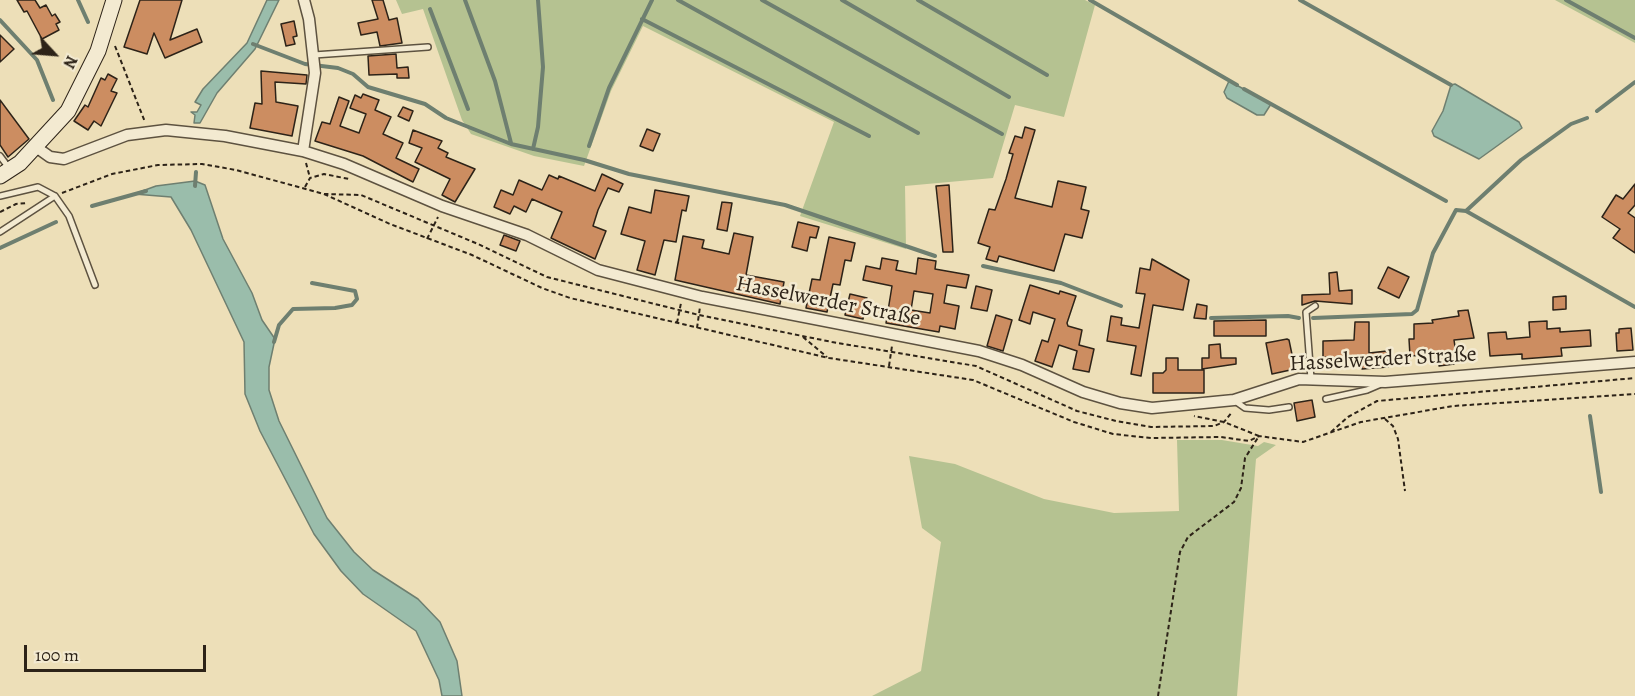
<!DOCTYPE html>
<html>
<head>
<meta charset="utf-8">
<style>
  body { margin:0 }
  #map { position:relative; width:1635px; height:696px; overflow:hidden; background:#eddfb8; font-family:Alegreya,serif }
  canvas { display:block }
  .north { position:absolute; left:24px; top:24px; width:60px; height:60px; -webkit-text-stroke:4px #f3ead1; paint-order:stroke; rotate:116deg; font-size:16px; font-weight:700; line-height:24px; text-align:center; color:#2d2318 }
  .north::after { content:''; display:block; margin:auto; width:21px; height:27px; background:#2d2318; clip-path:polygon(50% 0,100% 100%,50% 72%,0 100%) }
  .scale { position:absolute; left:24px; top:645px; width:182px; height:27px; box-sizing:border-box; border:3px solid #2d2318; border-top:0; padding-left:8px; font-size:18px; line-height:21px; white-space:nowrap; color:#2d2318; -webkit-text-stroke:4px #f3ead1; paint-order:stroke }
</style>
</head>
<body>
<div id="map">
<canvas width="1635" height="696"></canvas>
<div class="north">N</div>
<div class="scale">100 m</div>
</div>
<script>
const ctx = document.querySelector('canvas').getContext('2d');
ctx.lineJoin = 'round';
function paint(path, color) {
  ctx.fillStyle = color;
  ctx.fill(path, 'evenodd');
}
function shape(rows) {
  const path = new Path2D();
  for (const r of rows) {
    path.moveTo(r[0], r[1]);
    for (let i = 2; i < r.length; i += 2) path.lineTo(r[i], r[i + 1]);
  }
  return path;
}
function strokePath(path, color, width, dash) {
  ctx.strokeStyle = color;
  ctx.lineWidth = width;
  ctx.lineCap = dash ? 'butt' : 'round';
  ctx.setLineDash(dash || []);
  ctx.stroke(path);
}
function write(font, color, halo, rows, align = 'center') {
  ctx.font = font + ' Alegreya,serif';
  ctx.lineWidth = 5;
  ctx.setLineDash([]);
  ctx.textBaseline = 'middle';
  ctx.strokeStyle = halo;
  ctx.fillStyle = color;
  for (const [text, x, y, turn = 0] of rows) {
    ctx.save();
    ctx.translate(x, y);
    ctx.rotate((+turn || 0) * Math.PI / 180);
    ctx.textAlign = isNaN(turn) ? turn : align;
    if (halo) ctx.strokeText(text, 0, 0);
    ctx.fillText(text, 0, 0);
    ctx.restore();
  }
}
const green = shape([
  [396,0,1085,0,1095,5,1064,117,1015,105,993,178,905,186,906,249,800,216,834,122,643,26,611,91,584,166,534,156,471,134,462,120,423,9,402,14],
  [1555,0,1635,0,1635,43],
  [1177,440,1222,440,1258,446,1264,442,1276,445,1256,459,1237,696,872,696,921,671,941,542,922,528,909,456,955,464,1044,499,1114,513,1179,511]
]);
const water = shape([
  [267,0,279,0,255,49,217,93,200,123,194,123,195,115,191,112,197,112,201,105,195,102,203,89,247,43,267,0],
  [1229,81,1271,104,1264,115,1257,115,1227,98,1224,92,1229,81],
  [1455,84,1519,122,1522,128,1479,159,1434,136,1432,131,1443,111,1451,85,1455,84],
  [195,181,205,185,223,239,252,293,262,320,275,339,269,367,269,390,279,421,327,518,354,552,373,570,418,599,440,622,457,661,462,696,442,696,439,680,416,631,363,594,341,571,314,534,260,431,245,394,244,342,191,230,171,197,134,194,156,186,195,181]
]);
const stream = shape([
  [78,0,88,22],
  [465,0,495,81,511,143],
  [678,0,918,133],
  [762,0,1002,134],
  [842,0,1009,97],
  [918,0,1047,75],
  [1090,0,1237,85],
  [1300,0,1451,85],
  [1566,0,1635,38],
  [430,9,468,109],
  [642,19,869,136],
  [0,20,37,60,53,100],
  [253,44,305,64,338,68,353,74,368,87,425,104,446,118,511,144,584,160,629,174,785,205,935,256],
  [1244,89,1446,201],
  [1597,111,1635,82],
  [589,146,609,88,652,0],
  [533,149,538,127,543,67,538,0],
  [195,186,196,172],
  [92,206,146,191],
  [1466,211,1635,307],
  [0,248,56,222],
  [983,266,1061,283,1121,306],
  [1211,318,1288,316,1299,318],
  [1313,318,1412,314,1417,310,1433,253,1456,210,1466,211,1521,160,1571,124,1587,118],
  [274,342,279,325,293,309,335,308,352,305,357,299,355,291,312,283],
  [1590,416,1601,492]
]);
const building = shape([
  [17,0,35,0,40,8,46,5,52,16,55,14,60,22,56,24,59,30,42,39,27,11,24,12,17,0],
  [140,0,182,0,170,40,197,29,202,42,165,58,154,33,147,54,124,47,140,0],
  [372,0,383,0,389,20,397,18,402,43,380,46,377,32,361,35,358,23,378,19,372,0],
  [294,21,297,36,293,37,295,44,286,46,281,24,294,21],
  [0,35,14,49,0,62,0,35],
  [396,54,397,68,408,67,409,78,397,78,397,74,369,75,368,56,396,54],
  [261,71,307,75,306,84,275,82,276,102,298,106,292,136,250,128,255,103,262,104,261,71],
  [108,74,117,79,111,91,117,93,101,126,94,121,88,130,74,121,85,105,88,107,101,78,105,80,108,74],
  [363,94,379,100,375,110,391,117,383,134,403,143,396,158,419,169,413,182,363,156,315,141,322,122,330,124,339,97,349,101,340,126,359,133,366,114,350,108,355,95,361,98,363,94],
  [0,100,29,139,8,157,0,145,0,100],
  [403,107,413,111,409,121,398,116,403,107],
  [1025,127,1035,130,1015,198,1052,207,1058,181,1086,187,1081,209,1089,211,1082,238,1065,234,1054,271,999,256,997,262,986,259,990,247,978,243,989,209,995,210,1006,179,1013,154,1009,153,1015,136,1022,138,1025,127],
  [647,129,660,134,653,151,640,146,647,129],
  [413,130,442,141,438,148,448,153,446,157,475,169,455,202,442,195,450,179,415,162,422,148,409,143,413,130],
  [602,174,623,184,619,192,608,188,598,210,593,226,606,231,595,259,551,238,562,212,532,199,526,212,514,206,510,214,494,207,501,190,513,195,519,180,542,190,549,175,558,179,559,176,595,191,602,174],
  [1635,184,1635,205,1628,213,1635,218,1635,253,1613,238,1620,229,1602,217,1616,195,1623,199,1635,184],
  [949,185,953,252,943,252,936,186,949,185],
  [655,190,689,196,686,211,682,210,676,242,664,240,655,275,637,270,645,241,621,234,629,207,651,213,655,190],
  [722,202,732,203,727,231,717,229,722,202],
  [798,222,819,227,816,238,810,237,807,251,792,247,798,222],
  [734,233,753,237,746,275,784,282,780,304,675,280,683,236,704,240,702,248,729,254,734,233],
  [504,235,520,241,516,251,500,245,504,235],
  [829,237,855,243,851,261,845,260,840,285,833,284,827,312,806,308,812,279,820,280,829,237],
  [882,258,898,261,896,270,916,274,918,258,936,261,935,269,969,275,966,288,947,285,944,303,959,306,955,329,940,326,939,332,886,323,892,286,863,280,866,266,880,269,882,258],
  [914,291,933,294,930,313,911,310,914,291],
  [1152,259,1189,280,1183,310,1153,305,1141,376,1131,374,1136,346,1107,341,1111,316,1122,318,1121,325,1139,328,1145,294,1136,293,1140,268,1150,270,1152,259],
  [1388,267,1409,277,1399,298,1378,288,1388,267],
  [1337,272,1339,291,1352,290,1352,304,1315,301,1302,305,1302,295,1330,294,1329,273,1337,272],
  [1030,285,1059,294,1060,291,1076,296,1067,323,1068,326,1082,330,1079,345,1094,349,1089,372,1073,369,1077,351,1059,345,1052,367,1035,361,1042,340,1048,342,1055,319,1033,312,1030,324,1019,320,1030,285],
  [976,286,992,290,987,311,971,308,976,286],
  [850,294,867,298,863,319,845,315,850,294],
  [1566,296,1566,309,1553,310,1553,297,1566,296],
  [1197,304,1207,306,1206,319,1194,318,1197,304],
  [1468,310,1474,338,1454,340,1457,360,1453,361,1454,364,1439,366,1438,354,1410,356,1409,339,1414,339,1414,324,1433,323,1432,320,1459,316,1458,311,1468,310],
  [996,315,1012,320,1003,351,987,346,996,315],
  [1266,320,1266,336,1214,336,1214,321,1266,320],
  [1547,321,1547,329,1560,328,1560,332,1590,330,1591,346,1561,348,1562,356,1522,359,1522,354,1490,356,1488,333,1506,332,1507,339,1530,337,1529,322,1547,321],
  [1355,322,1369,322,1369,353,1387,351,1388,367,1362,369,1361,360,1323,357,1323,341,1354,340,1355,322],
  [1631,328,1633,350,1617,351,1616,333,1619,333,1619,329,1631,328],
  [1287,339,1289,340,1295,369,1272,374,1266,343,1287,339],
  [1220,344,1221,358,1236,358,1236,364,1202,369,1202,358,1209,358,1209,345,1220,344],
  [1166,358,1178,358,1178,370,1204,370,1204,393,1153,393,1153,373,1163,373,1166,370,1166,358],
  [1312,400,1315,417,1297,421,1294,403,1312,400]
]);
const path = shape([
  [115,46,145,122],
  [306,163,310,178],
  [305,187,310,178,324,174,349,179],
  [62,193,112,174,158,165,202,164,236,170,324,194,361,195,478,244,547,277,699,315,832,342,976,366,1077,411,1116,421,1151,427,1214,426,1224,422,1232,412],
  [324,194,390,224,472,255,542,288,570,298,829,358,973,380,1074,422,1113,434,1151,438,1221,437,1249,441,1259,436,1303,442,1361,422,1453,406,1635,394],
  [0,212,16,204,28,203],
  [427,239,438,217],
  [677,323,681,303],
  [697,328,700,307],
  [803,337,827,357],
  [889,366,892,346],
  [1385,419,1393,426,1398,439,1405,491],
  [1331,432,1348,417,1377,401,1635,378],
  [1158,696,1180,552,1188,537,1234,502,1241,488,1245,458,1259,436,1224,422,1194,416]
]);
const service = shape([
  [314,55,428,47],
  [0,156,9,168],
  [0,196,38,187,55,196,69,216,95,285],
  [0,232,55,196],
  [1311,379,1306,312,1315,306],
  [1326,399,1367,390,1381,384],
  [1235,401,1245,408,1269,410,1289,407]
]);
const minor = shape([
  [36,147,50,157,64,159,127,135,166,130,225,136,303,151,344,164,442,206,527,235,598,270,702,297,979,351,1022,365,1083,392,1120,403,1152,408,1234,400,1299,379,1385,382,1635,362],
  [303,151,315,73,309,19,304,0]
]);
const secondary = shape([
  [0,176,20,163,68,111,98,51,114,0]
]);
const streetNames = [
  ["Hasselwerder Straße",828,302,11],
  ["Hasselwerder Straße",1383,360,-3]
];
paint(green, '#b5c291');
paint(water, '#9abdab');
strokePath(water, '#6e7f70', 1.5);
strokePath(stream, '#6e7f70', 4);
paint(building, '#cc8d61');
strokePath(building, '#2d2318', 1.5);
strokePath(service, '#5d5240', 8);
strokePath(minor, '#5d5240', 13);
strokePath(secondary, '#2d2318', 17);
strokePath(path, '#2d2318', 2, [4.5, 3]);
strokePath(service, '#f3ead1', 5);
strokePath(minor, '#f3ead1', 10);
strokePath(secondary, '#f3ead1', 15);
write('22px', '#2d2318', '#f3ead1', streetNames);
</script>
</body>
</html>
